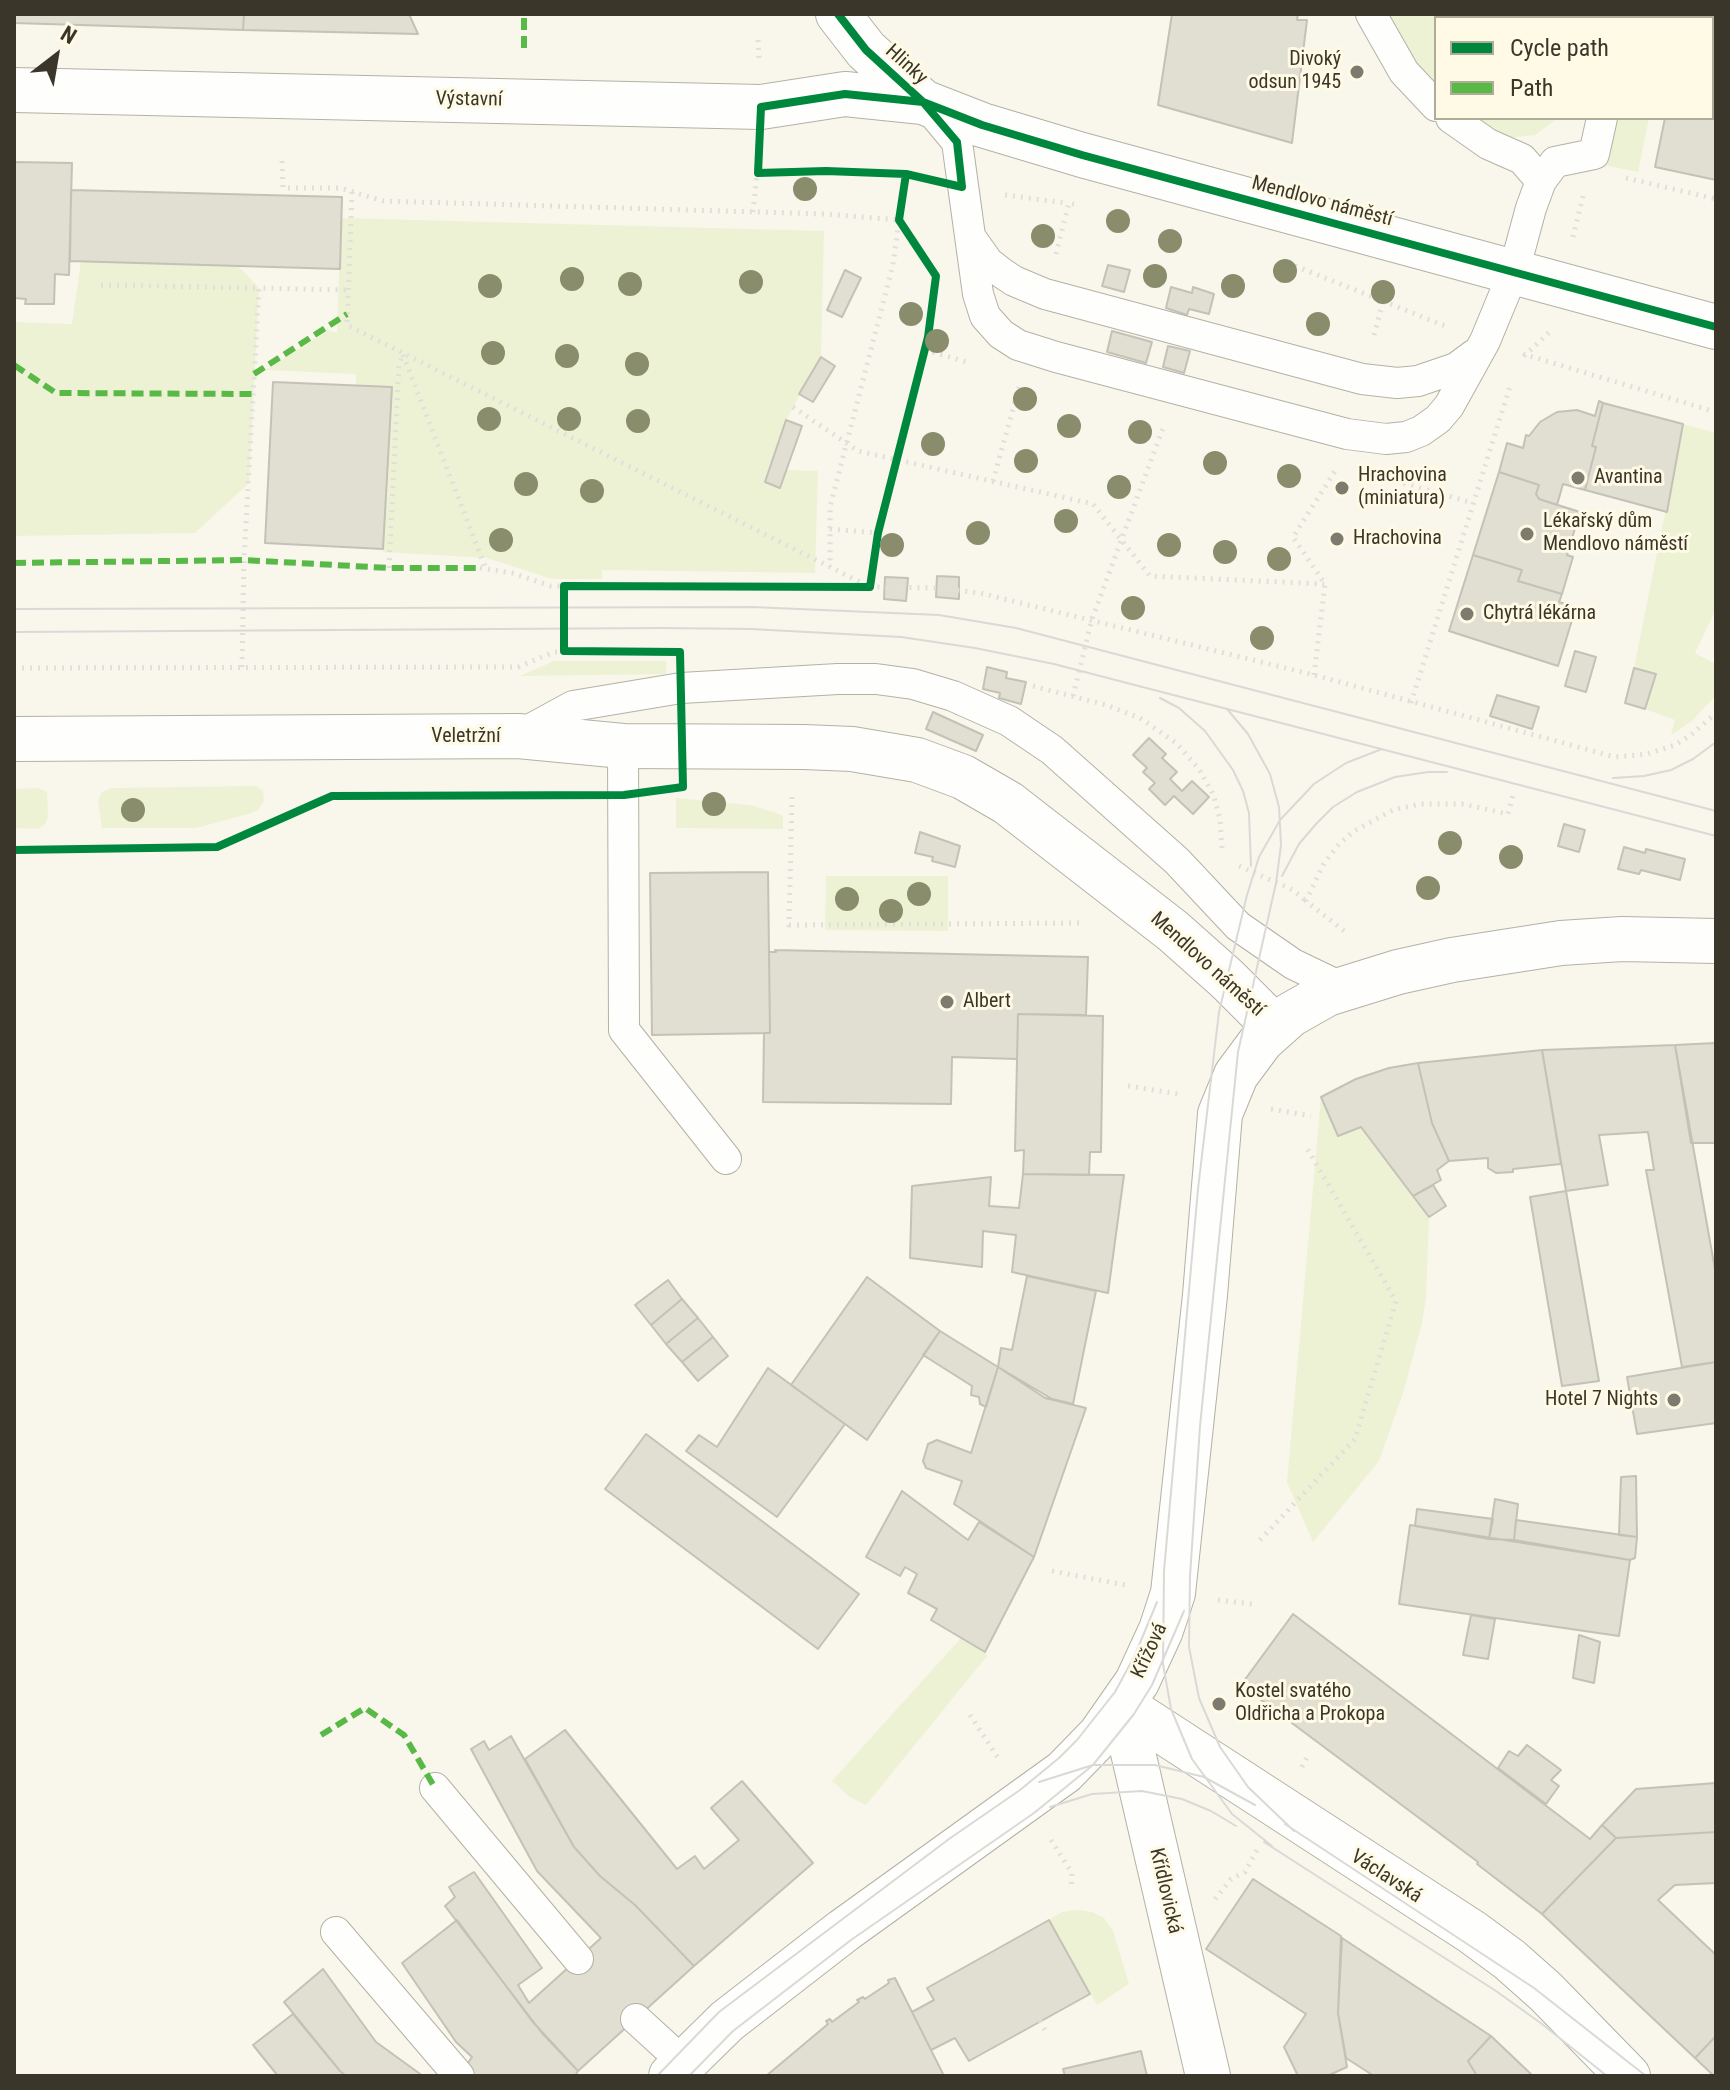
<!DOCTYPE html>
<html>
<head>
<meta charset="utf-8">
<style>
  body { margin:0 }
  #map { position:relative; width:1730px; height:2090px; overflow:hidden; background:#f9f6eb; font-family:"Roboto Condensed",sans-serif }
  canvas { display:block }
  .frame { position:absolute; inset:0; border:16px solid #3a372a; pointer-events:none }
  .legend { position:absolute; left:1434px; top:16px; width:280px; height:104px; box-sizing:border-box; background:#fffae5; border:2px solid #b0ac9a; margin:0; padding:10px 14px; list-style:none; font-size:24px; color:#3a372a }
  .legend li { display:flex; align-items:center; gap:16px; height:40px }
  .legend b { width:40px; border:2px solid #b0ac9a }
  .north { position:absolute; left:16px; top:16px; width:80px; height:80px; -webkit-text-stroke:6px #fffae5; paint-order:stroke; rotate:31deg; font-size:22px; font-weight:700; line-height:32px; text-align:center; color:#3a372a }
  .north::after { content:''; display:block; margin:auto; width:28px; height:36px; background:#3a372a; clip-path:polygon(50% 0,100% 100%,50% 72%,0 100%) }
</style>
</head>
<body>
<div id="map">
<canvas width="1730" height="2090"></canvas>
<div class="frame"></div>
<ul class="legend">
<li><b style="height:10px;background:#00873e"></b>Cycle path</li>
<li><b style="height:10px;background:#58b947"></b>Path</li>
</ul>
<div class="north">N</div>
</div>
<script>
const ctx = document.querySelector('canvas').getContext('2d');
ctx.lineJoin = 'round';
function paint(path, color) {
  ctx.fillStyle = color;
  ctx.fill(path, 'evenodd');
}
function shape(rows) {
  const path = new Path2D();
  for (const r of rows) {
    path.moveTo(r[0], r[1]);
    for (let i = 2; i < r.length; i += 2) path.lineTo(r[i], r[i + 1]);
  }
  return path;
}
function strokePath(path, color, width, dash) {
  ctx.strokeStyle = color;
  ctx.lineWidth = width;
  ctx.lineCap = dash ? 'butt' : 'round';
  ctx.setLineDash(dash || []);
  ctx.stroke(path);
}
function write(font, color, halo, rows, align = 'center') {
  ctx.font = font + ' "Roboto Condensed",sans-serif';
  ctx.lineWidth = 6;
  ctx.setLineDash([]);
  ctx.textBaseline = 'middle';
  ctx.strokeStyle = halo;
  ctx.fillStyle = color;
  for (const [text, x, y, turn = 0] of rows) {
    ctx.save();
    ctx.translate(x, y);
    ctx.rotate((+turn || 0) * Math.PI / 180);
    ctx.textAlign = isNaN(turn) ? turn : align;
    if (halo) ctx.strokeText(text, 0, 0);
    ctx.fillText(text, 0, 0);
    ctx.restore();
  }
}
const green = shape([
  [1387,14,1613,14,1611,18,1436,18,1436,88,1407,55],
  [1470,118,1558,118,1535,135,1507,138],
  [1613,118,1649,118,1638,172,1604,165],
  [341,218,824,231,821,357,786,420,765,482,780,488,786,470,818,471,815,573,602,570,602,579,552,579,487,558,383,552,392,387,356,385,356,374,266,370,329,330,337,333],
  [81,261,237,265,259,288,249,483,195,533,14,536,14,322,72,324],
  [1683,424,1716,433,1716,609,1695,653,1714,663,1716,660,1716,695,1692,721,1671,735,1675,720,1645,709,1655,674,1634,668],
  [554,661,666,661,666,674,520,676],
  [256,786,263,791,264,801,258,810,248,814,196,828,102,828,98,801,102,792,112,788],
  [38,788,47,792,48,816,45,824,38,829,14,828,14,789],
  [676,798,750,805,777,813,783,816,783,829,676,828],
  [826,876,948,876,948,931,825,930],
  [1321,1097,1361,1127,1429,1217,1426,1297,1422,1323,1404,1390,1379,1461,1313,1542,1287,1482],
  [961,1638,985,1652,987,1656,866,1805,850,1797,832,1781],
  [1077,1910,1092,1912,1104,1918,1113,1931,1129,1984,1097,2005,1049,1920,1062,1912]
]);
const building = shape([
  [14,14,244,14,243,30,14,23,14,14],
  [244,14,409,14,418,34,243,30,244,14],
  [1172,14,1298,14,1297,20,1307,20,1292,143,1158,105,1172,14],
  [1687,14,1716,17,1716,180,1655,167,1665,118,1712,118,1712,18,1687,18,1687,14],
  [14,162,72,163,69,275,55,274,54,304,25,304,26,299,14,298,14,162],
  [71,190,342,197,340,269,70,261,71,190],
  [1108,265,1130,270,1124,292,1102,286,1108,265],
  [845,270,861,278,842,317,827,310,845,270],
  [1171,287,1192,293,1193,287,1214,294,1209,314,1189,309,1187,315,1166,308,1171,287],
  [1112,331,1152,342,1146,363,1107,352,1112,331],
  [1168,346,1190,351,1184,373,1163,367,1168,346],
  [821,357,835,366,813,402,799,394,821,357],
  [273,382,392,387,383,549,265,543,273,382],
  [1599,401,1603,403,1592,446,1596,447,1585,490,1563,484,1557,505,1539,499,1536,494,1539,485,1499,472,1507,443,1523,448,1526,435,1529,436,1540,422,1557,412,1577,410,1595,416,1599,401],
  [1603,403,1683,424,1667,512,1585,490,1596,447,1592,446,1603,403],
  [786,420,802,426,780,488,765,482,786,420],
  [1499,472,1539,485,1536,494,1539,499,1580,512,1567,555,1573,557,1562,594,1518,581,1522,570,1473,555,1499,472],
  [1473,555,1522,570,1518,581,1562,594,1559,602,1576,607,1558,666,1449,631,1473,555],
  [937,576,959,577,959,599,936,597,937,576],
  [885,577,908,578,906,601,884,599,885,577],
  [1575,651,1596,657,1586,692,1565,686,1575,651],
  [987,667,1007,672,1006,678,1026,682,1021,704,999,698,1000,693,983,689,987,667],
  [1634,668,1656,674,1645,709,1625,703,1634,668],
  [1497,695,1539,707,1532,729,1490,716,1497,695],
  [933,712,983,735,976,751,926,729,933,712],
  [1149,738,1166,754,1162,758,1177,772,1170,779,1182,791,1192,781,1209,797,1193,814,1174,796,1165,805,1149,789,1155,783,1143,772,1147,768,1133,755,1149,738],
  [1564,824,1585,830,1579,852,1558,846,1564,824],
  [920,832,960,846,955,867,932,861,933,857,915,853,920,832],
  [1624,847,1645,853,1646,849,1685,859,1680,880,1641,870,1639,874,1618,869,1624,847],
  [768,872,770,1033,652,1035,650,873,768,872],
  [775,950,1088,957,1086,1015,1018,1014,1017,1059,952,1057,951,1104,763,1102,764,1033,770,1033,769,952,776,952,775,950],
  [1018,1014,1103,1016,1101,1152,1090,1152,1089,1175,1023,1174,1024,1150,1015,1151,1018,1014],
  [1716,1043,1716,1143,1691,1143,1675,1045,1716,1043],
  [1675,1045,1716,1275,1716,1362,1682,1367,1646,1170,1654,1170,1648,1132,1599,1135,1608,1185,1566,1191,1542,1050,1675,1045],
  [1542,1050,1561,1164,1513,1169,1513,1172,1496,1173,1488,1168,1488,1158,1449,1161,1432,1123,1418,1063,1542,1050],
  [1418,1063,1432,1123,1449,1161,1437,1170,1441,1180,1413,1196,1361,1127,1338,1136,1321,1097,1356,1079,1389,1068,1418,1063],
  [1023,1174,1124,1175,1108,1293,1012,1272,1016,1235,983,1231,982,1267,910,1258,912,1186,991,1177,989,1206,1019,1208,1023,1174],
  [1433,1185,1446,1206,1429,1217,1413,1196,1433,1185],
  [1566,1191,1599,1381,1562,1386,1530,1197,1566,1191],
  [1027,1276,1096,1291,1073,1404,1052,1399,998,1367,1001,1348,1012,1350,1027,1276],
  [867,1277,940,1331,867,1440,791,1385,867,1277],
  [668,1280,682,1299,651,1325,635,1305,668,1280],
  [682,1299,698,1318,666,1344,651,1325,682,1299],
  [698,1318,713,1337,682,1362,666,1344,698,1318],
  [940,1331,998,1367,986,1407,980,1404,979,1397,971,1395,972,1386,923,1355,940,1331],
  [713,1337,728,1356,698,1381,682,1362,713,1337],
  [1716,1362,1716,1423,1637,1434,1627,1377,1716,1362],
  [998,1367,1045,1398,1086,1408,1034,1557,954,1504,962,1481,926,1468,923,1461,928,1444,937,1440,971,1453,998,1367],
  [768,1368,845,1424,777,1517,686,1451,699,1435,717,1447,768,1368],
  [646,1434,859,1594,818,1649,605,1489,646,1434],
  [1636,1476,1637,1537,1619,1535,1621,1477,1636,1476],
  [902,1491,968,1540,979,1522,1034,1557,985,1652,931,1620,937,1609,908,1593,917,1574,905,1567,900,1576,866,1557,902,1491],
  [1495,1499,1518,1504,1514,1540,1489,1539,1495,1499],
  [1417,1509,1493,1519,1489,1539,1415,1526,1417,1509],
  [1516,1520,1637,1537,1635,1558,1630,1560,1514,1540,1516,1520],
  [1410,1525,1630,1560,1619,1636,1399,1604,1410,1525],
  [1293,1614,1590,1839,1602,1825,1616,1838,1542,1914,1477,1864,1478,1862,1241,1685,1293,1614],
  [1471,1615,1495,1619,1488,1659,1463,1655,1471,1615],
  [1579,1635,1600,1642,1594,1683,1573,1678,1579,1635],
  [565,1730,677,1869,695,1856,704,1869,739,1840,711,1808,742,1781,813,1863,694,1966,635,1905,600,1876,574,1847,525,1759,565,1730],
  [511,1736,574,1847,600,1876,635,1905,694,1966,578,2071,542,2033,445,1906,455,1897,449,1887,474,1872,542,1968,518,1985,529,2003,601,1938,537,1871,471,1749,484,1741,489,1750,511,1736],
  [1527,1745,1561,1770,1551,1780,1559,1786,1546,1804,1498,1768,1509,1751,1518,1756,1527,1745],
  [1716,1783,1716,1832,1616,1838,1602,1825,1636,1789,1716,1783],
  [1716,1832,1716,1883,1675,1885,1658,1900,1716,1955,1716,2036,1695,2058,1542,1914,1616,1838,1716,1832],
  [1253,1879,1341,1936,1338,2013,1347,2067,1327,2076,1298,2076,1284,2047,1306,2014,1206,1949,1253,1879],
  [457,1920,532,2021,578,2071,575,2076,459,2076,472,2057,456,2042,402,1963,457,1920],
  [1049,1920,1090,1994,969,2061,955,2038,931,2050,912,2012,934,2000,927,1988,1049,1920],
  [1342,1938,1491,2036,1468,2061,1477,2076,1374,2076,1346,2058,1338,2013,1342,1938],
  [323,1969,376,2042,423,2076,346,2076,340,2071,284,2002,323,1969],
  [895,1978,944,2076,766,2076,828,2024,826,2021,830,2019,832,2022,859,2002,857,2000,863,1997,865,1999,889,1983,888,1980,895,1978],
  [293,2014,340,2071,346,2076,278,2076,253,2045,293,2014],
  [1491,2036,1533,2076,1477,2076,1468,2061,1491,2036],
  [1716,2036,1716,2076,1714,2076,1695,2058,1716,2036],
  [1141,2051,1147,2076,1065,2076,1063,2069,1141,2051]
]);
const path = shape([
  [758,40,759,59],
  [282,161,283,188,340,188,383,201,825,214,899,220,893,265,830,507,830,567],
  [758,173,826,171,906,174,921,178],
  [906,174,899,220,932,271],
  [1626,178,1716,199],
  [352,192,347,325,866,585],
  [1005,195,1066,203],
  [753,212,759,153],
  [1573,237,1583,196],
  [1056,254,1069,203,1074,204],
  [1295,266,1383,301,1373,339],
  [101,285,259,288],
  [1383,301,1445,326],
  [925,350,970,363],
  [1523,354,1716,412],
  [403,355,486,569],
  [1524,356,1552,330],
  [793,407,858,451,1093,504,1150,576,1324,584],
  [993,481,1019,387],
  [1396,481,1473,503],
  [830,529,878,533],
  [389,568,399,364,403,355],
  [480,568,512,573,551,586,750,585,938,588,980,593,1314,675,1615,757,1647,754,1675,745,1691,735,1716,713],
  [870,587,878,533,928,337,934,288],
  [242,667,244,560,259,288,347,290],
  [14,668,518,667,554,652,634,652],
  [1314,675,1325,584,1293,537,1335,471],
  [1033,686,1106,705,1140,718,1176,743,1199,769,1213,794,1220,819,1222,848],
  [1073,696,1092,619,1163,428],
  [1411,703,1511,383],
  [792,797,789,925,1084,923],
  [14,850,217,847,332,796,583,795],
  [1239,866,1293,890,1306,901],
  [1344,931,1306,901,1323,865,1339,844,1354,831,1393,810,1420,804,1462,804,1508,814,1513,795],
  [1128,1086,1178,1094],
  [1271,1109,1311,1116],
  [1260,1540,1355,1439,1396,1301,1307,1148],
  [1052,1571,1125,1585],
  [1218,1600,1252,1604],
  [970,1715,1000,1761],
  [1302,1767,1307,1757],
  [1051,1840,1072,1873,1071,1887],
  [1215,1899,1231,1879,1245,1872,1257,1850],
  [1040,2021,1045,2030]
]);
const lane = shape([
  [1371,14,1404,72,1436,106],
  [1626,18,1627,14],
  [927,106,957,142,978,294,985,316,1001,334,1018,345,1056,357,1347,434,1386,439,1406,437,1421,431,1438,419,1449,406,1485,341,1514,271,1531,208,1541,181,1555,162,1594,154,1602,118],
  [1451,118,1488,144,1522,159,1541,181],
  [971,238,988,262,1002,273,1014,281,1045,294,1362,379,1397,383,1418,381,1456,368,1475,354],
  [518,736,573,706,681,688,838,679,876,679,913,684,953,696,1009,721,1052,750,1177,861,1238,926,1293,964,1343,988],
  [623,746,624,1030,726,1159],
  [435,1788,578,1959],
  [336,1932,459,2076],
  [636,2019,683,2062]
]);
const street = shape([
  [838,14,866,50,923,102],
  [14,90,761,107,845,94,923,102,982,125,1082,155,1716,327],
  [1122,1705,1208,2076]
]);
const secondary = shape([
  [14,739,518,736,623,746,804,747,852,749,917,760,963,777,1008,803,1173,931,1227,979,1275,1027],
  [1122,1705,1472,1932,1510,1960,1546,1992,1628,2076],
  [671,2076,727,2021,843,1931,1064,1772,1100,1735,1137,1682,1161,1630,1173,1593,1205,1295,1220,1114,1236,1075,1262,1040,1290,1015,1327,994,1398,972,1452,960,1561,943,1622,939,1716,941]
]);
const tram = shape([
  [14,609,752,607,939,615,1016,628,1716,811],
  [14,632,662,628,751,629,901,637,975,648,1054,664,1716,836],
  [1160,698,1179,708,1205,731,1233,770,1243,791,1249,813,1251,866],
  [1227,709,1248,734,1270,774,1279,807,1281,845,1276,883,1238,1052,1200,1426,1190,1576,1189,1647,1199,1698,1220,1747,1248,1787,1294,1831],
  [1613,778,1644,776,1671,770,1693,759,1716,742],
  [1282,876,1299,844,1316,824,1333,807,1357,792,1395,777,1428,772,1447,772],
  [1039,1782,1093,1765,1155,1765,1204,1777,1255,1805],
  [1050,1807,1092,1794,1142,1791,1182,1799,1211,1811,1236,1826],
  [1285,1824,1534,1988,1646,2076],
  [1264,1842,1496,1991,1542,2024,1607,2076],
  [1272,1846,1232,1814,1192,1759,1171,1709,1163,1664,1164,1571,1198,1189,1219,1012,1247,895,1259,857,1280,820,1314,784,1346,763,1382,749],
  [657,2076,719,2012,949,1839,1020,1790,1059,1758,1077,1740,1115,1692,1135,1655,1157,1602],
  [689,2076,733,2031,851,1940,1034,1813,1093,1765,1134,1714,1152,1685,1184,1611]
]);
const quiet = shape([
  [524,48,524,14],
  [14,365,56,393,253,394],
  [254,374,347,314],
  [14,563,244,560,389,568,480,568],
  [321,1735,365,1708,404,1735,435,1788]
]);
const cycleway = shape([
  [838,14,866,50,923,102,957,142,962,187,906,174,826,171,758,173,761,107,845,94,923,102,982,125,1082,155,1716,327],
  [14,850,217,847,332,796,624,795,683,787,680,652,564,651,564,586,870,587,878,533,928,337,936,276,899,220,906,174]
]);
const trees = [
  [805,189],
  [1118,221],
  [1043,236],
  [1170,241],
  [1285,271],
  [1155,276],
  [572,279],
  [751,282],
  [630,284],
  [490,286],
  [1233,286],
  [1383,292],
  [911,314],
  [1318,324],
  [937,341],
  [493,353],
  [567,356],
  [637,364],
  [1025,399],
  [489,419],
  [569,419],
  [638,421],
  [1069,426],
  [1140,432],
  [933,444],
  [1026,461],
  [1215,463],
  [1289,476],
  [526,484],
  [1119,487],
  [592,491],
  [1066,521],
  [978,533],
  [501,540],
  [892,545],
  [1169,545],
  [1225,552],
  [1279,559],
  [1133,608],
  [1262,638],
  [714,804],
  [133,810],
  [1450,843],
  [1511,857],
  [1428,888],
  [919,894],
  [847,899],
  [891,911]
];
const markers = [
  [1357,72,8,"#7d7a6e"],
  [1578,478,8,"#7d7a6e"],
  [1342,488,8,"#7d7a6e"],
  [1527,534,8,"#7d7a6e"],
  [1337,539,8,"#7d7a6e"],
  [1467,614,8,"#7d7a6e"],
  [947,1002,8,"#7d7a6e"],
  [1674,1400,8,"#7d7a6e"],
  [1219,1704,8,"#7d7a6e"]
];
const poiNames = [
  ["Divoký",1341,60,"right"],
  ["odsun 1945",1341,83,"right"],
  ["Hrachovina",1358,476],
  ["(miniatura)",1358,499],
  ["Avantina",1594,478],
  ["Lékařský dům",1543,522],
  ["Mendlovo náměstí",1543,545],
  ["Hrachovina",1353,539],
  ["Chytrá lékárna",1483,614],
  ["Albert",963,1002],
  ["Hotel 7 Nights",1658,1400,"right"],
  ["Kostel svatého",1235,1692],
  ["Oldřicha a Prokopa",1235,1715]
];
const streetNames = [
  ["Hlinky",906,65,42],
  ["Výstavní",469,100,1],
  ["Mendlovo náměstí",1322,202,15],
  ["Veletržní",466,737],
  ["Mendlovo náměstí",1207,965,42],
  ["Křížová",1150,1651,-65],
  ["Václavská",1386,1877,33],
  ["Křídlovická",1165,1891,77]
];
paint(green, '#eef2d4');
paint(building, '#e1ded2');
strokePath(building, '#c4c1b6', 2);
strokePath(lane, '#b4b1a6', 32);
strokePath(street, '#b4b1a6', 46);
strokePath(secondary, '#b4b1a6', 46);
strokePath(path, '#e0dfdc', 5, [2, 6]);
strokePath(lane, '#fefefc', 30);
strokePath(street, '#fefefc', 44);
strokePath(secondary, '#fefefc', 44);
strokePath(tram, '#dad9d6', 2);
strokePath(quiet, '#58b947', 6, [12, 6]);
strokePath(cycleway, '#00873e', 8);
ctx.fillStyle = '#8a8d6b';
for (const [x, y] of trees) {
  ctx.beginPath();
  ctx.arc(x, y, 12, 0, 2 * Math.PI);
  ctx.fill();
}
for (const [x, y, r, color] of markers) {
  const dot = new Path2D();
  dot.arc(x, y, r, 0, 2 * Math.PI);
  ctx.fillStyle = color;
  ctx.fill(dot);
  strokePath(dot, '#fffae5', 3);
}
write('20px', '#3a372a', '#fffae5', poiNames, 'left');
write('20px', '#3a372a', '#fffae5', streetNames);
</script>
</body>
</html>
